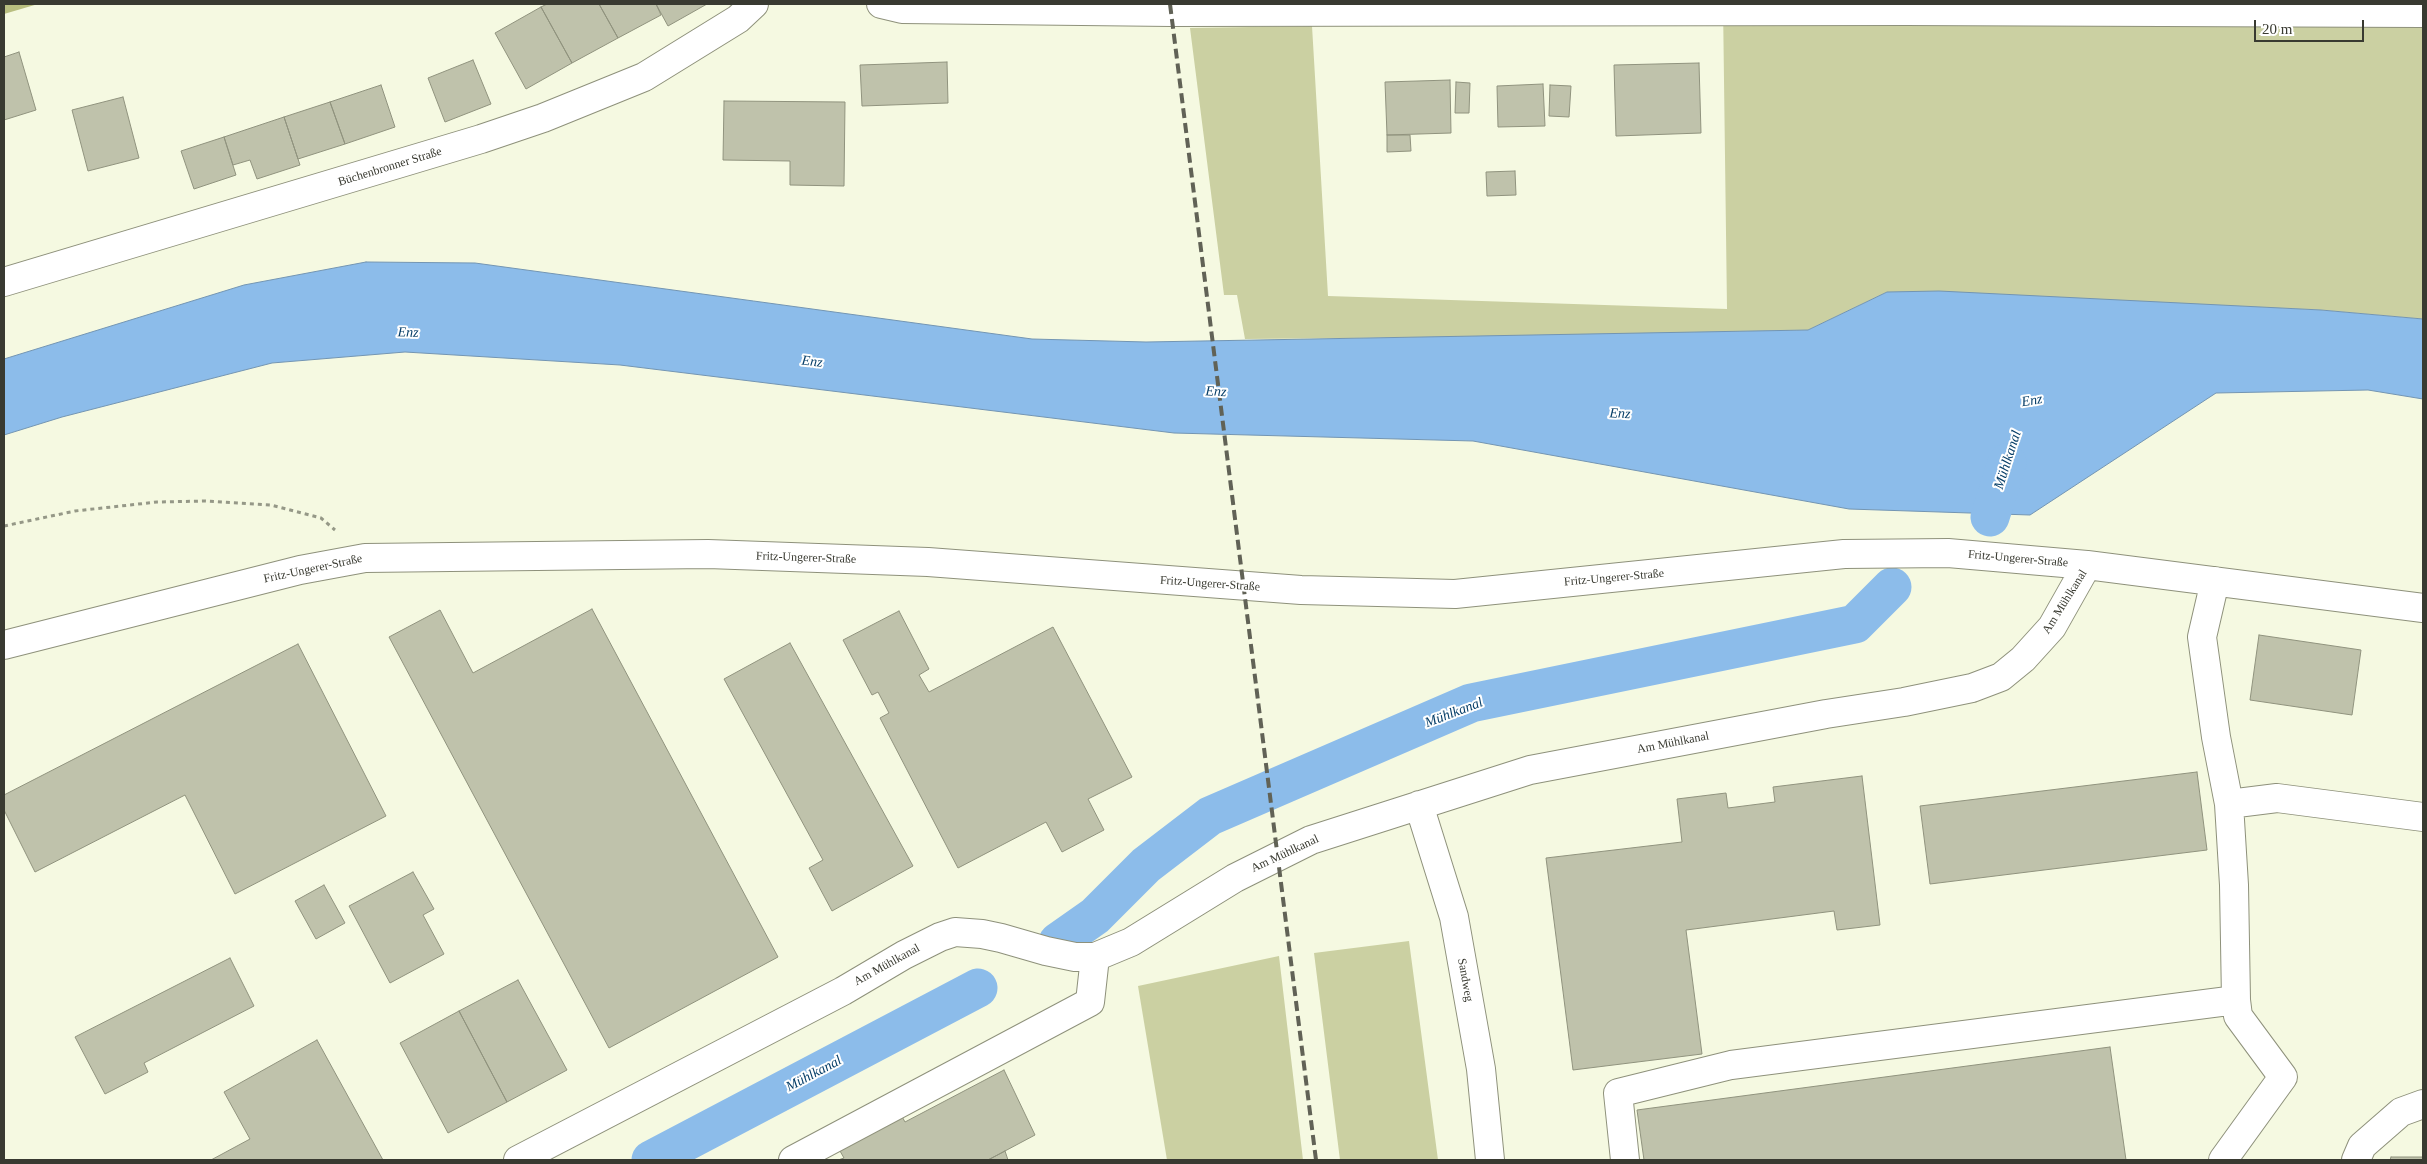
<!DOCTYPE html>
<html>
<head>
<meta charset="utf-8">
<style>
  body { margin:0 }
  #map { position:relative; width:2427px; height:1164px; overflow:hidden; background:#f5f9e1; font-family:Georgia,serif }
  canvas { display:block }
  .frame { position:absolute; inset:0; border:5px solid #393a31; pointer-events:none }
  .scale { position:absolute; left:2254px; top:20px; width:110px; height:22px; box-sizing:border-box; border:2px solid #393a31; border-top:0; padding-left:6px; font-size:15px; line-height:18px; white-space:nowrap; color:#393a31; -webkit-text-stroke:4px #fff; paint-order:stroke }
</style>
</head>
<body>
<div id="map">
<canvas width="2427" height="1164"></canvas>
<div class="frame"></div>
<div class="scale">20 m</div>
</div>
<script>
const ctx = document.querySelector('canvas').getContext('2d');
ctx.lineJoin = 'round';
function paint(path, color) {
  ctx.fillStyle = color;
  ctx.fill(path, 'evenodd');
}
function shape(rows) {
  const path = new Path2D();
  for (const r of rows) {
    path.moveTo(r[0], r[1]);
    for (let i = 2; i < r.length; i += 2) path.lineTo(r[i], r[i + 1]);
  }
  return path;
}
function strokePath(path, color, width, dash) {
  ctx.strokeStyle = color;
  ctx.lineWidth = width;
  ctx.lineCap = dash ? 'butt' : 'round';
  ctx.setLineDash(dash || []);
  ctx.stroke(path);
}
function write(font, color, halo, rows, align = 'center') {
  ctx.font = font + ' Georgia,serif';
  ctx.lineWidth = 4;
  ctx.setLineDash([]);
  ctx.textBaseline = 'middle';
  ctx.strokeStyle = halo;
  ctx.fillStyle = color;
  for (const [text, x, y, turn = 0] of rows) {
    ctx.save();
    ctx.translate(x, y);
    ctx.rotate((+turn || 0) * Math.PI / 180);
    ctx.textAlign = isNaN(turn) ? turn : align;
    if (halo) ctx.strokeText(text, 0, 0);
    ctx.fillText(text, 0, 0);
    ctx.restore();
  }
}
const green = shape([
  [1723,4,2423,4,2423,319,2321,310,1887,292,1808,330,1562,336,1245,339,1237,295,1224,295,1190,28,1312,26,1328,296,1727,309],
  [1409,941,1438,1160,1340,1160,1314,953],
  [1279,956,1303,1160,1167,1160,1138,986]
]);
const forest = shape([
  [4,4,38,4,4,14]
]);
const water = shape([
  [366,262,475,263,1032,339,1146,342,1808,330,1887,292,1939,291,2321,310,2423,319,2423,399,2368,390,2216,393,2030,515,1849,509,1473,441,1174,433,620,365,405,352,272,363,62,417,4,435,4,359,244,285,366,262]
]);
const canal = shape([
  [1990,517,2007,463],
  [1058,942,1095,916,1146,865,1210,816,1471,703,1855,624,1892,587],
  [651,1160,978,988]
]);
const building = shape([
  [547,4,599,4,618,38,572,63,541,7,547,4],
  [599,4,656,4,661,15,618,38,599,4],
  [656,4,707,4,668,26,656,4],
  [541,7,572,63,526,89,495,33,541,7],
  [19,52,36,110,4,120,4,57,19,52],
  [473,60,491,104,445,122,428,78,473,60],
  [947,62,948,103,862,106,860,65,947,62],
  [1699,63,1701,133,1616,136,1614,65,1699,63],
  [1450,80,1451,133,1387,135,1385,82,1450,80],
  [1456,82,1470,83,1469,113,1455,113,1456,82],
  [1543,84,1545,126,1498,127,1497,86,1543,84],
  [381,85,395,127,345,144,330,102,381,85],
  [1550,85,1571,86,1569,117,1549,116,1550,85],
  [123,97,139,158,88,171,72,110,123,97],
  [724,101,845,102,844,186,790,185,790,161,723,160,724,101],
  [330,102,345,144,298,159,284,117,330,102],
  [284,117,300,165,257,179,250,160,233,165,224,137,284,117],
  [1387,135,1410,135,1411,151,1387,152,1387,135],
  [224,137,236,175,194,189,181,151,224,137],
  [1515,171,1516,195,1487,196,1486,172,1515,171],
  [592,609,778,957,609,1048,389,637,440,610,473,673,592,609],
  [899,611,929,669,919,675,929,692,1053,627,1132,777,1088,799,1104,830,1062,852,1046,822,958,868,880,718,889,713,878,692,872,695,843,640,899,611],
  [2259,635,2361,650,2352,715,2250,700,2259,635],
  [790,643,913,866,832,911,809,868,823,860,724,679,790,643],
  [298,644,386,816,235,894,185,795,35,872,4,810,4,795,298,644],
  [2197,772,2207,850,1930,884,1920,806,2197,772],
  [1862,776,1880,925,1837,930,1834,911,1686,930,1702,1054,1573,1070,1546,858,1682,842,1677,799,1726,793,1728,808,1775,802,1773,787,1862,776],
  [413,872,434,909,423,915,444,954,390,983,349,906,413,872],
  [324,885,345,923,316,939,295,901,324,885],
  [230,958,254,1006,144,1063,148,1072,105,1094,75,1037,230,958],
  [518,980,567,1070,507,1102,459,1011,518,980],
  [459,1011,507,1102,448,1133,400,1043,459,1011],
  [317,1040,383,1160,211,1160,250,1139,224,1092,317,1040],
  [2110,1047,2126,1160,1644,1160,1637,1110,2110,1047],
  [1004,1070,1035,1135,988,1160,838,1160,844,1158,836,1144,899,1111,905,1122,1004,1070],
  [1005,1151,1008,1160,988,1160,1005,1151],
  [2391,1157,2423,1157,2423,1160,2390,1160,2391,1157]
]);
const path = shape([
  [4,526,75,511,157,502,204,501,271,505,321,518,335,530]
]);
const minor = shape([
  [881,4,902,9,1171,12,1904,11,2423,13],
  [2215,581,2202,637,2216,737,2229,804,2234,885,2236,1000,2238,1016,2283,1077,2223,1160],
  [4,645,300,570,365,558,708,554,928,562,1301,590,1455,594,1844,554,1948,553,2087,565,2423,608],
  [2229,804,2277,798,2423,817],
  [1419,805,1454,917,1481,1069,1490,1160],
  [518,1160,843,991,904,955,940,937,955,932,982,934,1001,938,1046,951,1075,957,1095,957,1131,942,1235,878,1311,840,1530,770,1826,714,1904,702,1972,688,2001,677,2023,659,2052,627,2087,565],
  [793,1160,1090,1002,1095,957],
  [1625,1160,1618,1093,1731,1065,2236,1000],
  [2356,1160,2362,1146,2401,1112,2423,1104]
]);
const major = shape([
  [4,282,481,139,543,118,644,77,738,19,754,4]
]);
const rail = shape([
  [1170,4,1316,1160]
]);
const streetNames = [
  ["Büchenbronner Straße",390,167,-17],
  ["Fritz-Ungerer-Straße",806,558,2],
  ["Fritz-Ungerer-Straße",2018,559,5],
  ["Fritz-Ungerer-Straße",313,569,-12],
  ["Fritz-Ungerer-Straße",1614,578,-5],
  ["Fritz-Ungerer-Straße",1210,584,4],
  ["Am Mühlkanal",2065,602,-58],
  ["Am Mühlkanal",1673,743,-11],
  ["Am Mühlkanal",1285,854,-25],
  ["Am Mühlkanal",887,965,-29],
  ["Sandweg",1465,980,80]
];
const waterNames = [
  ["Enz",408,333,2],
  ["Enz",812,362,6],
  ["Enz",1216,392,3],
  ["Enz",2032,401,-9],
  ["Enz",1620,414,3],
  ["Mühlkanal",2008,460,-72],
  ["Mühlkanal",1454,713,-21],
  ["Mühlkanal",814,1074,-28]
];
paint(green, '#cbd0a2');
paint(forest, '#b9bf80');
paint(water, '#8cbcea');
strokePath(water, '#7395b2', 1);
strokePath(canal, '#8cbcea', 39);
paint(building, '#bfc2ab');
strokePath(building, '#90937e', 1);
strokePath(minor, '#8e917b', 30);
strokePath(major, '#8e917b', 30);
strokePath(path, '#959887', 3, [4, 4]);
strokePath(minor, '#fff', 28);
strokePath(major, '#fff', 28);
strokePath(rail, '#616256', 4, [10, 5]);
write('12px', '#393a31', '#fff', streetNames);
write('italic 14px', '#063e68', '#fff', waterNames);
</script>
</body>
</html>
